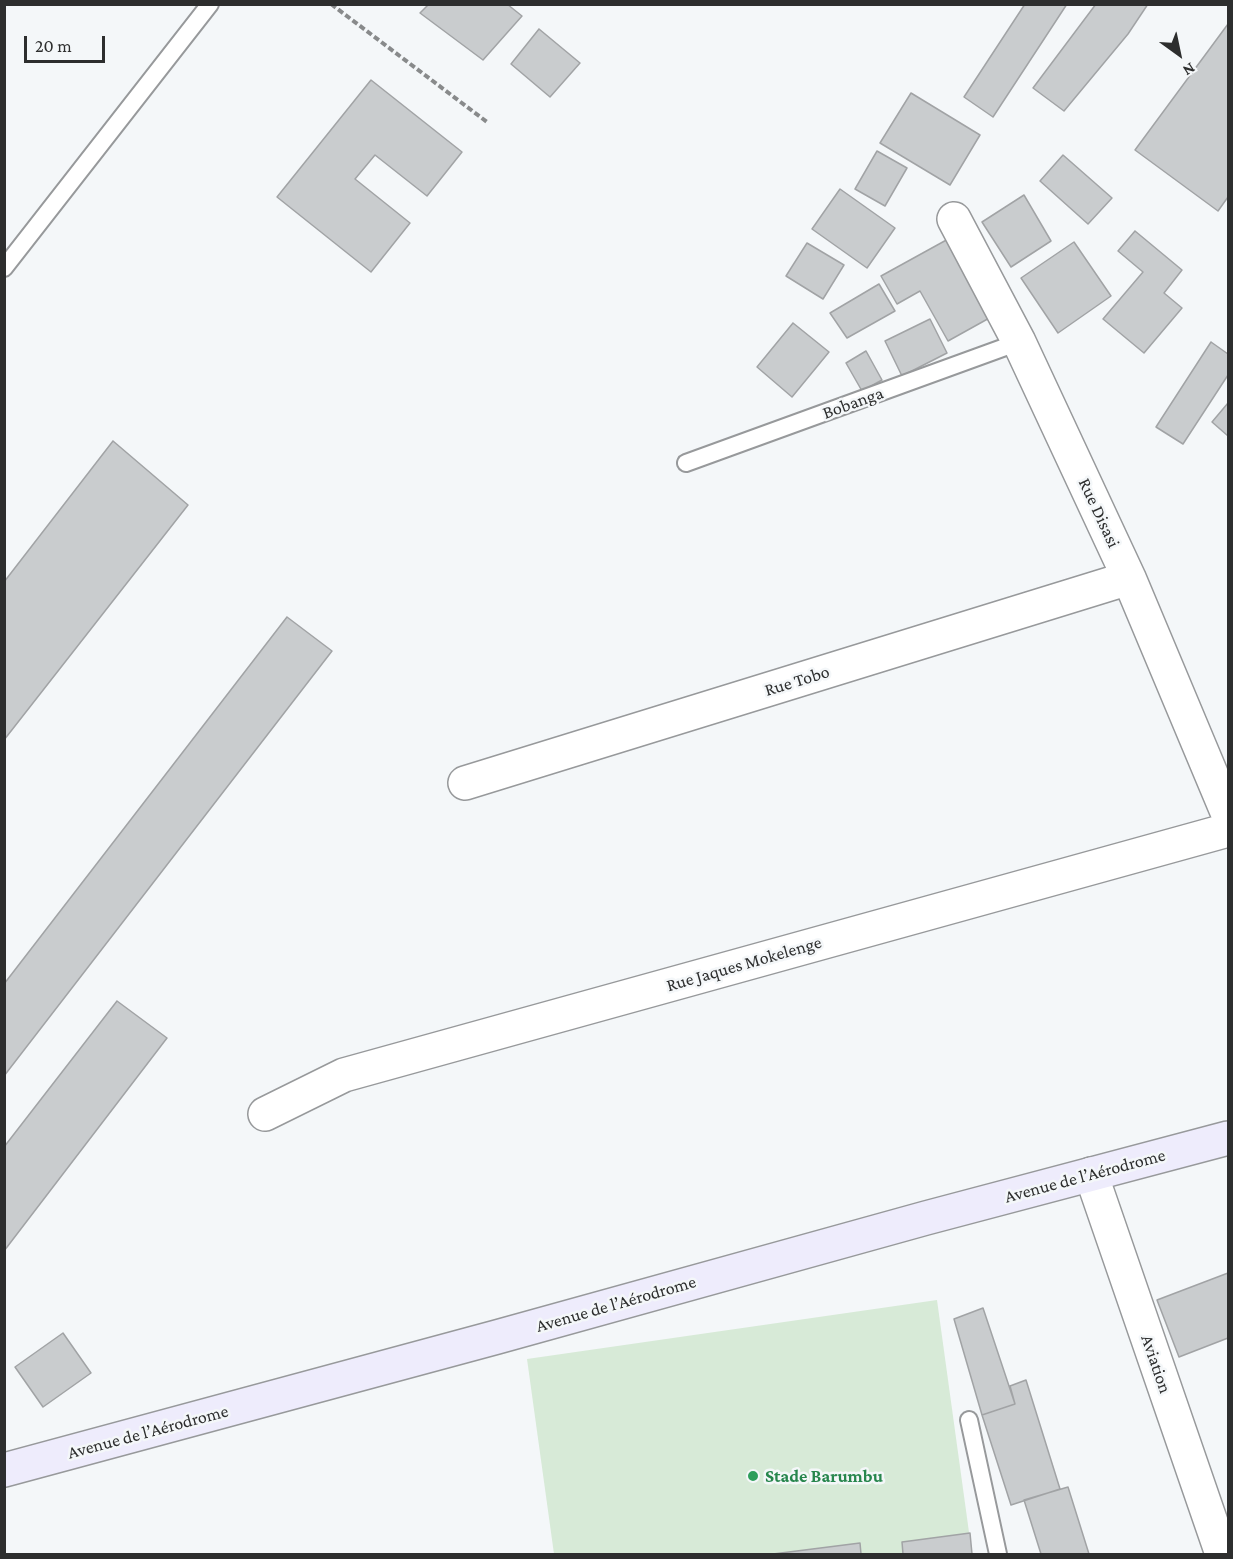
<!DOCTYPE html>
<html>
<head>
<meta charset="utf-8">
<style>
  body { margin:0 }
  #map { position:relative; width:1233px; height:1559px; overflow:hidden; background:#f4f7f9; font-family:"Crimson Pro",serif }
  canvas { display:block }
  .frame { position:absolute; inset:0; border:6px solid #2d2e2e; pointer-events:none }
  .north { position:absolute; left:1149px; top:24px; width:60px; height:60px; -webkit-text-stroke:4px #f4f7f9; paint-order:stroke; rotate:147deg; font-size:16px; font-weight:700; line-height:24px; text-align:center; color:#2d2e2e }
  .north::after { content:''; display:block; margin:auto; width:21px; height:27px; background:#2d2e2e; clip-path:polygon(50% 0,100% 100%,50% 72%,0 100%) }
  .scale { position:absolute; left:24px; top:36px; width:81px; height:27px; box-sizing:border-box; border:3px solid #2d2e2e; border-top:0; padding-left:8px; font-size:18px; line-height:21px; white-space:nowrap; color:#2d2e2e; -webkit-text-stroke:4px #f4f7f9; paint-order:stroke }
</style>
</head>
<body>
<div id="map">
<canvas width="1233" height="1559"></canvas>
<div class="frame"></div>
<div class="north">N</div>
<div class="scale">20 m</div>
</div>
<script>
const ctx = document.querySelector('canvas').getContext('2d');
ctx.lineJoin = 'round';
function paint(path, color) {
  ctx.fillStyle = color;
  ctx.fill(path, 'evenodd');
}
function shape(rows) {
  const path = new Path2D();
  for (const r of rows) {
    path.moveTo(r[0], r[1]);
    for (let i = 2; i < r.length; i += 2) path.lineTo(r[i], r[i + 1]);
  }
  return path;
}
function strokePath(path, color, width, dash) {
  ctx.strokeStyle = color;
  ctx.lineWidth = width;
  ctx.lineCap = dash ? 'butt' : 'round';
  ctx.setLineDash(dash || []);
  ctx.stroke(path);
}
function write(font, color, halo, rows, align = 'center') {
  ctx.font = font + ' "Crimson Pro",serif';
  ctx.lineWidth = 5;
  ctx.setLineDash([]);
  ctx.textBaseline = 'middle';
  ctx.strokeStyle = halo;
  ctx.fillStyle = color;
  for (const [text, x, y, turn = 0] of rows) {
    ctx.save();
    ctx.translate(x, y);
    ctx.rotate((+turn || 0) * Math.PI / 180);
    ctx.textAlign = isNaN(turn) ? turn : align;
    if (halo) ctx.strokeText(text, 0, 0);
    ctx.fillText(text, 0, 0);
    ctx.restore();
  }
}
const green = shape([
  [937,1300,972,1554,554,1554,527,1359]
]);
const building = shape([
  [429,4,507,4,522,16,483,60,420,13,429,4],
  [1025,4,1067,4,993,117,964,97,1025,4],
  [1096,4,1148,4,1128,34,1064,111,1033,88,1096,4],
  [1228,24,1228,197,1218,211,1135,150,1228,24],
  [539,29,580,63,550,97,511,64,539,29],
  [371,80,462,152,427,196,375,155,355,179,410,223,371,272,277,197,371,80],
  [911,93,980,135,950,185,880,143,911,93],
  [877,151,907,168,885,206,855,189,877,151],
  [1063,155,1112,198,1088,224,1040,181,1063,155],
  [840,189,895,228,867,268,812,229,840,189],
  [1024,195,1051,241,1011,267,982,222,1024,195],
  [1135,231,1182,270,1164,293,1182,308,1144,353,1103,319,1143,272,1118,251,1135,231],
  [950,238,993,316,948,341,920,291,897,304,881,276,950,238],
  [1074,242,1111,296,1058,333,1021,278,1074,242],
  [807,243,844,265,823,299,786,276,807,243],
  [879,284,895,311,847,338,830,313,879,284],
  [930,319,947,353,902,376,885,341,930,319],
  [793,323,829,352,792,397,757,367,793,323],
  [1211,342,1228,354,1228,375,1183,444,1156,427,1211,342],
  [866,351,882,380,862,391,846,363,866,351],
  [1228,403,1228,436,1212,422,1228,403],
  [113,441,188,505,4,740,4,582,113,441],
  [287,617,332,651,4,1076,4,984,287,617],
  [117,1001,167,1038,4,1251,4,1147,117,1001],
  [1228,1273,1228,1338,1179,1357,1157,1300,1228,1273],
  [983,1308,1015,1404,982,1415,954,1319,983,1308],
  [63,1333,91,1373,43,1407,15,1367,63,1333],
  [1026,1380,1060,1489,1011,1505,982,1415,1015,1404,1010,1386,1026,1380],
  [1068,1487,1089,1554,1041,1554,1024,1500,1068,1487],
  [970,1533,972,1554,903,1554,902,1542,970,1533],
  [860,1543,861,1554,773,1554,860,1543]
]);
const path = shape([
  [331,4,487,122]
]);
const lane = shape([
  [4,268,210,4],
  [686,463,1019,342],
  [969,1420,998,1554]
]);
const street = shape([
  [954,219,1019,342,1129,578,1228,814],
  [465,783,1129,578],
  [265,1114,344,1075,1228,830],
  [1091,1174,1222,1554]
]);
const secondary = shape([
  [4,1470,497,1337,926,1218,1228,1138]
]);
const markers = [
  [753,1476,6,"#2e9e5b"]
];
const streetNames = [
  ["Bobanga",853,403,-20],
  ["Rue Disasi",1099,513,65],
  ["Rue Tobo",797,681,-17],
  ["Rue Jaques Mokelenge",744,964,-16],
  ["Avenue de l’Aérodrome",1085,1176,-15],
  ["Avenue de l’Aérodrome",616,1304,-16],
  ["Aviation",1156,1364,71],
  ["Avenue de l’Aérodrome",148,1432,-15]
];
const leisureNames = [
  ["Stade Barumbu",765,1476]
];
paint(green, '#d7ead7');
paint(building, '#c9ccce');
strokePath(building, '#a1a3a5', 1.5);
strokePath(lane, '#97999b', 20);
strokePath(street, '#97999b', 36);
strokePath(secondary, '#97999b', 36);
strokePath(path, '#888a8b', 4, [6, 3]);
strokePath(lane, '#fff', 16);
strokePath(street, '#fff', 33);
strokePath(secondary, '#eeecfc', 33);
for (const [x, y, r, color] of markers) {
  const dot = new Path2D();
  dot.arc(x, y, r, 0, 2 * Math.PI);
  ctx.fillStyle = color;
  ctx.fill(dot);
  strokePath(dot, '#f4f7f9', 2);
}
write('18px', '#2d2e2e', '#f4f7f9', streetNames);
write('bold 18px', '#27864d', '#f4f7f9', leisureNames, 'left');
</script>
</body>
</html>
